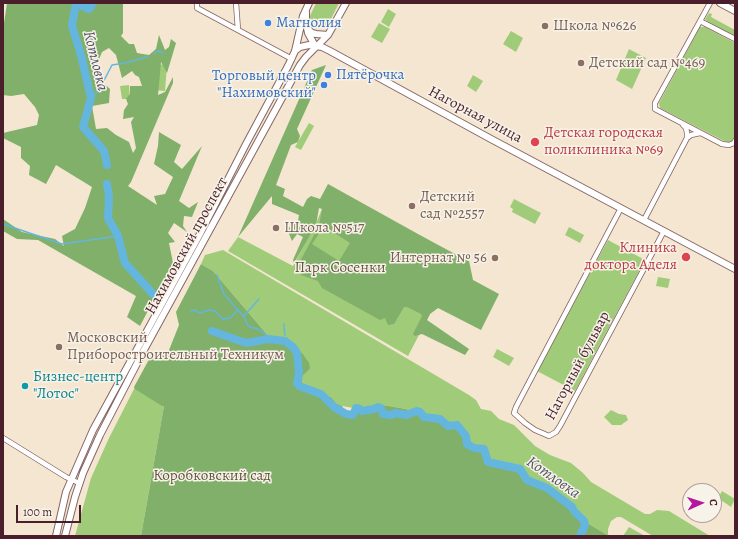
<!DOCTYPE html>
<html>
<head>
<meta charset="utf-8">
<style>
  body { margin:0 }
  #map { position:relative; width:738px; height:539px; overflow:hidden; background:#f4e6d1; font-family:Alegreya,serif }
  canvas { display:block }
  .frame { position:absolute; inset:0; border:4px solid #4a1f2b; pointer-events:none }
  .north { position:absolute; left:682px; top:483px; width:40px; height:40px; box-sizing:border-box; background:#f7f3e8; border:1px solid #b29e9c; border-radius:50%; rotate:87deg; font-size:11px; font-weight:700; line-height:16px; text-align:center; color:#4a1f2b }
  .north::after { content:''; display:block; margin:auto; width:14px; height:18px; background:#b5179e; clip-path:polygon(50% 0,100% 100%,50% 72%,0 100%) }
  .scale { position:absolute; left:16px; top:505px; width:65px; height:18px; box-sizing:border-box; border:2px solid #4a1f2b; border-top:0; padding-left:5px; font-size:12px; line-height:14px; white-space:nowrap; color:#4a1f2b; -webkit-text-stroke:3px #f7f3e8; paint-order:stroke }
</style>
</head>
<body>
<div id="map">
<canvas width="738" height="539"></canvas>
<div class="frame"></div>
<div class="north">С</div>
<div class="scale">100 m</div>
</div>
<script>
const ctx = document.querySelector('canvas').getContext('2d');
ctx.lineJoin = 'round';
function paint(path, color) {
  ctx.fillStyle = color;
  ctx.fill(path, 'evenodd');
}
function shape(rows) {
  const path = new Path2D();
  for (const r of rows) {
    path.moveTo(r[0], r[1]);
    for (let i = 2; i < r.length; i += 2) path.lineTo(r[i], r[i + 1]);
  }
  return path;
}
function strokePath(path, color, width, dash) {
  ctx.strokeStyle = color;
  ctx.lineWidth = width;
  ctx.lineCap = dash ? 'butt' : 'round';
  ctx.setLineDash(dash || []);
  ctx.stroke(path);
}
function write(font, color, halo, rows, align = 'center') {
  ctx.font = font + ' Alegreya,serif';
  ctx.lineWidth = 3;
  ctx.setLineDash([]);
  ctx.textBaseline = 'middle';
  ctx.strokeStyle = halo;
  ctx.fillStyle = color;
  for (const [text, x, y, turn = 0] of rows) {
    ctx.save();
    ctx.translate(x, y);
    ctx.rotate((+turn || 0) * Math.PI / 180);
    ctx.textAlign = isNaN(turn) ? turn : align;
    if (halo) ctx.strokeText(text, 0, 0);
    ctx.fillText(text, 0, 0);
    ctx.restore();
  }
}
const green = shape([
  [316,3,339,3,327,27,309,18],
  [388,9,396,14,389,27,381,22],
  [709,13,712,14,711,17,735,30,735,37,707,21,705,19],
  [379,23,390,29,382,43,371,37],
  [700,27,705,27,735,43,735,136,732,141,728,143,660,108,659,103],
  [511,31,523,38,516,52,503,44],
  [629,49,646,58,632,89,616,80],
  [154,64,167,65,165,91,153,90],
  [473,75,483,81,476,92,467,86],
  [129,85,130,99,122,99,120,86],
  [309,123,314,126,301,150,295,147],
  [514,199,541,213,535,224,512,212,513,209,510,207],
  [322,209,430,314,408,356,228,251,238,237,293,266,317,221],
  [569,227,584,235,580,243,565,235],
  [608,240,645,260,575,391,537,371],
  [223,250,469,395,476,400,481,409,491,411,499,419,514,425,535,446,550,455,571,463,583,473,591,482,645,514,650,514,657,510,669,511,710,536,653,536,621,517,617,517,611,521,608,529,608,534,609,536,584,521,574,512,571,508,547,489,526,481,517,469,487,463,485,453,473,449,466,445,464,435,447,427,440,420,424,418,406,409,383,405,374,410,362,412,359,409,342,406,336,403,331,397,303,386,302,383,303,374,309,370,291,346,270,338,213,271,201,264,205,255],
  [658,277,670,279,668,288,656,286],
  [497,349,514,358,509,366,493,357],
  [135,387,164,406,141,536,75,536,91,478,109,438],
  [611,410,619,414,626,415,628,420,621,425,612,425,604,417],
  [722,491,735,499,731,507,718,498],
  [629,527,645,536,623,536]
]);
const forest = shape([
  [7,3,123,3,123,33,121,36,129,44,134,44,137,53,149,55,156,49,159,35,165,50,169,47,171,39,176,43,167,73,161,62,158,95,165,92,173,77,173,83,131,182,128,186,157,205,154,196,165,194,173,177,154,164,158,146,159,132,181,145,174,162,182,169,202,146,179,201,189,208,198,202,192,217,184,216,183,226,187,232,174,223,168,233,175,242,169,243,173,263,140,326,127,317,136,296,38,240,17,239,3,231,3,219,22,232,55,239,64,246,62,236,75,229,85,208,92,187,56,165,46,184,29,175,30,166,21,158,21,147,3,138,3,133,37,125,39,115,35,107,24,94,11,96,3,95,3,30],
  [109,48,116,55,122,78,132,71,135,75,139,77,142,86,130,86,130,94,126,99,128,104,124,110,123,119,134,117,131,122,136,148,133,153,129,142,116,135,107,128,96,129,92,106,109,103,110,89,93,74,102,52],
  [326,65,297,129,300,136,298,142,291,145,276,185,285,189,283,196,303,207,307,199,311,196,320,199,328,184,418,234,466,260,469,261,473,280,499,294,481,330,438,308,430,314,427,320,469,349,465,355,422,334,415,336,413,334,422,316,421,314,407,307,404,307,394,324,388,325,385,318,380,320,322,288,318,281,301,275,298,265,319,226,322,209,319,208,316,225,294,263,293,260,303,237,297,234,292,241,287,229,298,221,299,215,272,204,272,196,238,237,312,70],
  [324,226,350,243,339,261,312,244],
  [201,264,213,271,270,338,291,346,302,353,309,363,310,368,309,370,303,375,302,383,303,386,331,397,336,403,342,406,346,414,354,415,357,408,359,409,362,412,374,410,383,405,406,409,424,418,440,420,448,427,457,426,464,435,466,445,473,449,484,450,488,463,517,469,526,481,547,489,571,508,574,512,584,521,609,536,141,536,164,406,162,406,135,389,134,387,152,354,167,355,179,325,176,312]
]);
const stream = shape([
  [154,54,158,51,164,53],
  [91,98,99,90,112,65,125,63,147,57],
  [3,224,62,244,118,236],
  [217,275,224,294,244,317,248,326,260,330,265,334,268,339],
  [191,311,195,310,200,313,209,310,215,311,223,319,230,318,238,310],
  [244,316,259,299],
  [284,324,284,327,285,335],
  [285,339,285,341]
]);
const river = shape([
  [76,3,72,26,81,55,91,98,83,127,104,151,107,165],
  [76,3,89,9,93,3],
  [107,184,109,196,108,218,118,236,125,263,153,294],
  [212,331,246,343,268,339,285,341,293,347,297,353,299,373,297,383,299,386,321,394,334,407,346,414,353,415,356,408,358,408,362,411,374,409,378,407,381,408,383,414,391,415,396,413,406,415,417,411,420,412,424,417,440,419,448,426,457,425,466,436,467,444,474,448,484,449,488,462,520,469,527,480,547,488,572,507,574,511,584,521,585,525,580,536]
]);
const street = shape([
  [197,3,197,8,292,59],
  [236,3,238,30],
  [710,3,655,103,655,109,722,144,729,145,734,143,735,141],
  [700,21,735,39],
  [683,125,686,128,687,133,687,138],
  [621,208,516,407,514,413,525,423,535,430,549,436,556,432,560,426,664,231],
  [644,220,687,138,691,135,700,133],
  [3,438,66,477,79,483]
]);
const secondary = shape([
  [720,3,735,11],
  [306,12,306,23,308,33,314,44,316,46],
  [307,28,312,33,316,34,328,35],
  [295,51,300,47,309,45,322,47,330,51,491,139,735,269],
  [56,536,66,492,93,430,201,232,246,144,288,66,295,51,303,16,309,3],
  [65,536,75,497,83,473,100,435,145,348,300,65,306,57,328,35,346,3]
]);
const markers = [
  [268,23,4,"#3f7fe0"],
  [545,26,4,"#8d6e63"],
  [581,63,4,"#8d6e63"],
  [328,75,4,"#3f7fe0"],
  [324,85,4,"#3f7fe0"],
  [535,142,5,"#e0444e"],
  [412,206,4,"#8d6e63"],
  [276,228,4,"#8d6e63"],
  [686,257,5,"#e0444e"],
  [495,258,4,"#8d6e63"],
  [59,347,4,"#8d6e63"],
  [25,386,4,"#0f9aa8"]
];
const shopNames = [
  ["Магнолия",276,23],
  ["Пятёрочка",336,75],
  ["Торговый центр",316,76,"right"],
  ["\"Нахимовский\"",316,93,"right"]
];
const educationNames = [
  ["Школа №626",553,26],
  ["Детский сад №469",589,63],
  ["Детский",420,197],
  ["сад №2557",420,214],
  ["Школа №517",284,228],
  ["Интернат № 56",487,258,"right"],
  ["Московский",67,338],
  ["Приборостроительный Техникум",67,355]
];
const streetNames = [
  ["Нагорная улица",475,115,28],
  ["Нахимовский проспект",187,246,-61],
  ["Нагорный бульвар",578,366,-62]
];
const healthNames = [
  ["Детская городская",544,133],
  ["поликлиника №69",544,150],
  ["Клиника",677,248,"right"],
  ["доктора Аделя",677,265,"right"]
];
const parkNames = [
  ["Парк Сосенки",340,268],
  ["Коробковский сад",212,476]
];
const cultureNames = [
  ["Бизнес-центр",33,377],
  ["\"Лотос\"",33,394]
];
const waterNames = [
  ["Котловка",95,61,76],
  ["Котловка",553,478,35]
];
paint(green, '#a0cc79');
paint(forest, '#80b069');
strokePath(stream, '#64b6df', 1.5);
strokePath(river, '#64b6df', 8);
strokePath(street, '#866565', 6);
strokePath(secondary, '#866565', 8);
strokePath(street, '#fff', 4.5);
strokePath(secondary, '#fff', 6);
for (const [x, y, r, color] of markers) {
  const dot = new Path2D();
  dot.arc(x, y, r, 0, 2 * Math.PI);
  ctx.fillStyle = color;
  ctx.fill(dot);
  strokePath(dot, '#f7f3e8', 1.5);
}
write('15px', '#366cbe', '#f7f3e8', shopNames, 'left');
write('15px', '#785e54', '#f7f3e8', educationNames, 'left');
write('15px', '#4a1f2b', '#f7f3e8', streetNames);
write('15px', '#be3a42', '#f7f3e8', healthNames, 'left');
write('15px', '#645342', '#f7f3e8', parkNames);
write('15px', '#0d838f', '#f7f3e8', cultureNames, 'left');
write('italic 16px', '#53546a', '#f7f3e8', waterNames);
</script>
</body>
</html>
